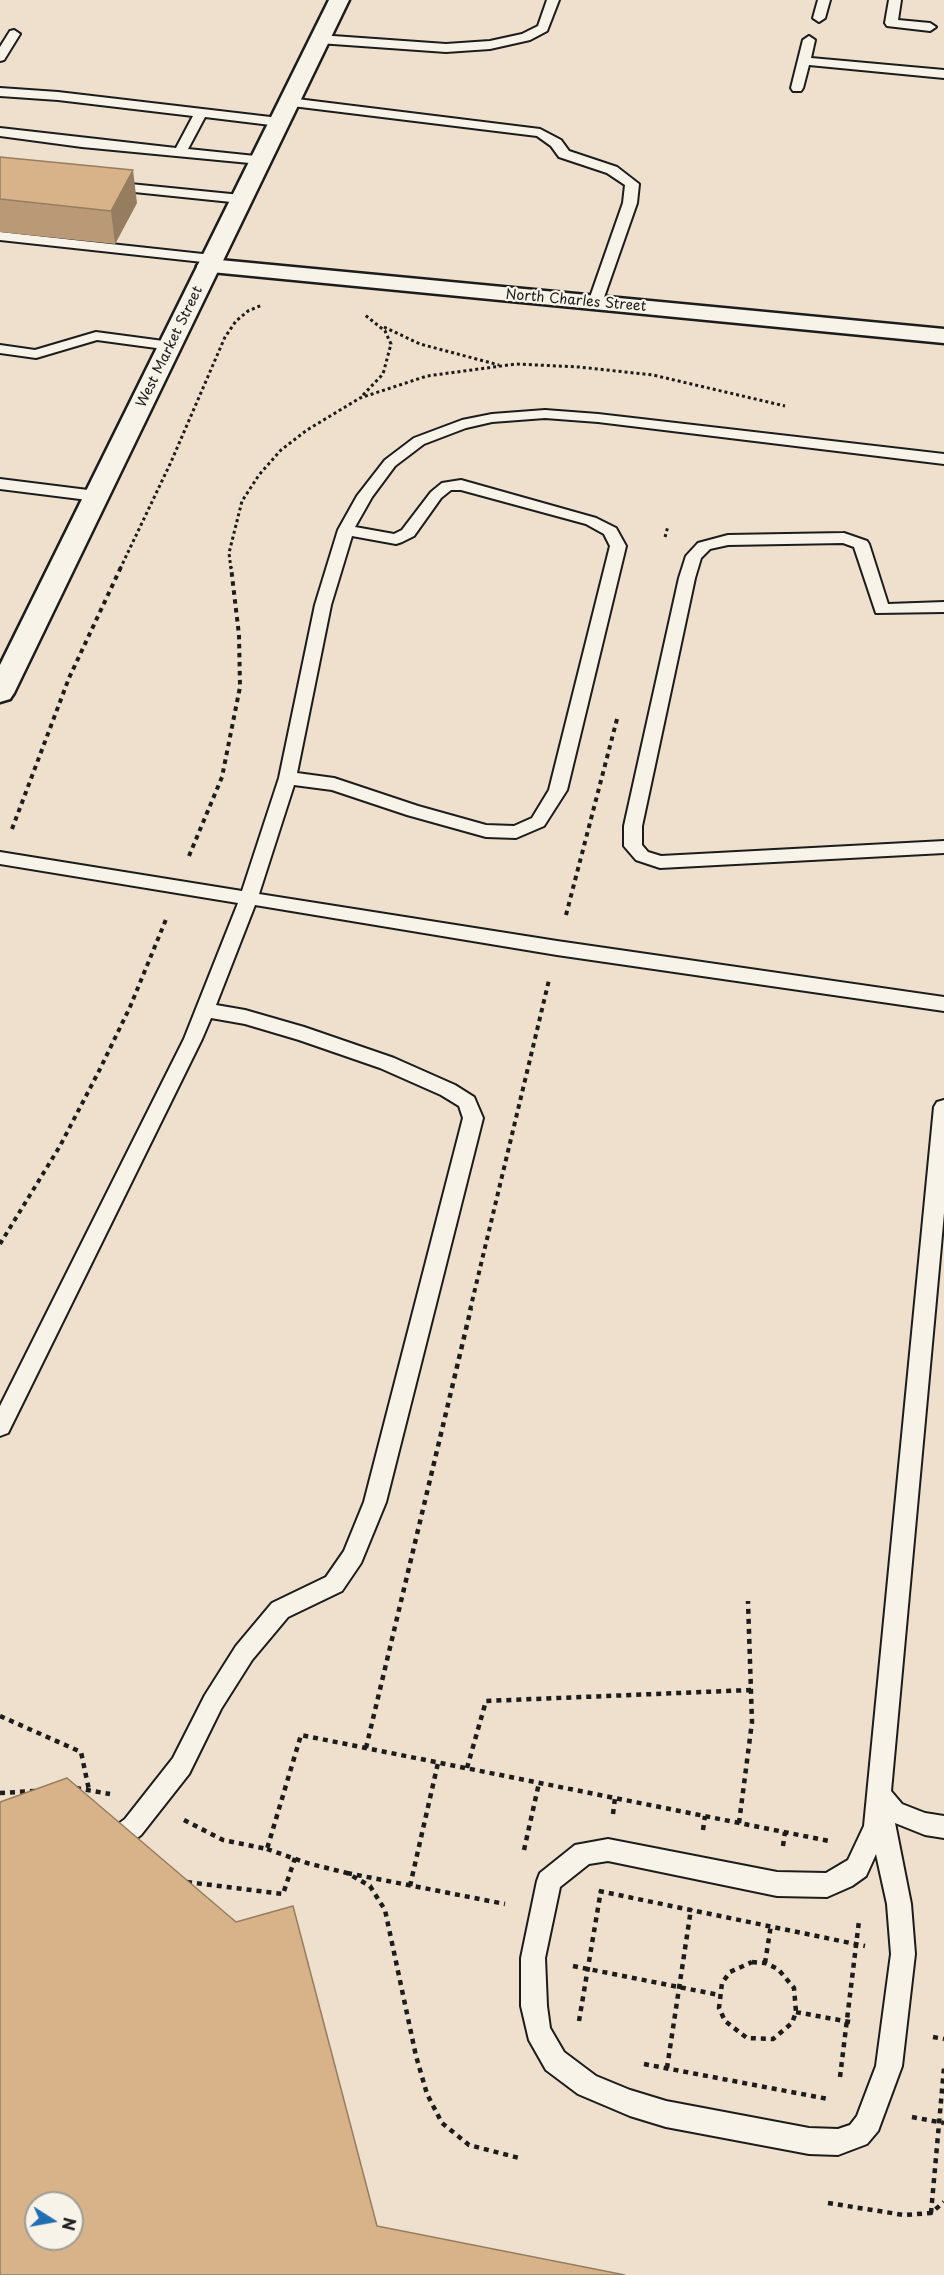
<!DOCTYPE html>
<html>
<head>
<meta charset="utf-8">
<style>
  body { margin:0 }
  #map { position:relative; width:944px; height:2275px; overflow:hidden; background:#f7f3e8; font-family:"Playpen Sans",sans-serif }
  canvas { display:block }
  .north { position:absolute; left:24px; top:2191px; width:60px; height:60px; box-sizing:border-box; background:#f7f3e8; border:2px solid #9f9d96; border-radius:50%; rotate:101deg; font-size:16px; font-weight:700; line-height:24px; text-align:center; color:#1c1c1c }
  .north::after { content:''; display:block; margin:auto; width:21px; height:27px; background:#1f6fb2; clip-path:polygon(50% 0,100% 100%,50% 72%,0 100%) }
</style>
</head>
<body>
<div id="map">
<canvas width="944" height="2275"></canvas>
<div class="north">N</div>
</div>
<script>
const ctx = document.querySelector('canvas').getContext('2d');
ctx.lineJoin = 'round';
function paint(path, color) {
  ctx.fillStyle = color;
  ctx.fill(path, 'evenodd');
}
function shape(rows) {
  const path = new Path2D();
  for (const r of rows) {
    path.moveTo(r[0], r[1]);
    for (let i = 2; i < r.length; i += 2) path.lineTo(r[i], r[i + 1]);
  }
  return path;
}
function strokePath(path, color, width, dash) {
  ctx.strokeStyle = color;
  ctx.lineWidth = width;
  ctx.lineCap = dash ? 'butt' : 'round';
  ctx.setLineDash(dash || []);
  ctx.stroke(path);
}
function write(font, color, halo, rows, align = 'center') {
  ctx.font = font + ' "Playpen Sans",sans-serif';
  ctx.lineWidth = 4.5;
  ctx.setLineDash([]);
  ctx.textBaseline = 'middle';
  ctx.strokeStyle = halo;
  ctx.fillStyle = color;
  for (const [text, x, y, turn = 0] of rows) {
    ctx.save();
    ctx.translate(x, y);
    ctx.rotate((+turn || 0) * Math.PI / 180);
    ctx.textAlign = isNaN(turn) ? turn : align;
    if (halo) ctx.strokeText(text, 0, 0);
    ctx.fillText(text, 0, 0);
    ctx.restore();
  }
}
const built = shape([
  [0,0,944,0,944,2275,0,2275],
  [36,2203,72,2203,72,2239,36,2239]
]);
const pathFar2 = shape([
  [384,327,420,344,499,365],
  [363,395,383,374,391,344,385,331,365,315],
  [665,537,668,526],
  [120,569,171,462,225,337,236,321,248,311,262,305],
  [231,569,229,553,242,501,259,475,281,450,307,430,360,398,427,376,516,364,579,367,653,375,785,406]
]);
const pathFar1 = shape([
  [12,829,69,678,121,567],
  [189,856,222,777,240,687,239,635,231,567],
  [566,915,617,719],
  [0,1244,60,1146,100,1069,130,1007,167,917],
  [470,1310,549,980]
]);
const path = shape([
  [0,1716,81,1752,89,1790],
  [366,1748,471,1308],
  [467,1768,486,1701,751,1690],
  [76,1788,110,1794],
  [0,1793,35,1791],
  [613,1814,615,1798],
  [184,1820,223,1840,267,1849,301,1735,829,1841],
  [739,1823,752,1722,748,1601],
  [703,1830,705,1816],
  [783,1846,785,1832],
  [267,1849,307,1863,347,1873,370,1886,385,1910,416,2056,427,2094,442,2123,469,2145,519,2158],
  [524,1850,539,1783],
  [347,1873,505,1904],
  [187,1882,283,1894,295,1858],
  [410,1886,438,1763],
  [599,1891,865,1946],
  [752,1962,765,1963,778,1969,794,1988,796,2012,792,2023,773,2039,747,2038,725,2021,719,2008,722,1983,730,1972,752,1962],
  [765,1963,771,1925],
  [573,1966,719,1995],
  [796,2012,855,2023],
  [579,2021,601,1890],
  [933,2037,944,2039],
  [644,2064,828,2099],
  [667,2068,691,1909],
  [840,2077,859,1921],
  [912,2117,944,2123],
  [828,2203,904,2215,931,2213,944,2202],
  [931,2213,944,2068]
]);
const lane = shape([
  [547,0,559,0,547,31,530,40,490,49,446,52,319,43,313,39,319,35,446,44,490,41,522,34,538,26,547,0],
  [818,0,830,0,825,18,819,22,813,18,818,0],
  [889,0,901,0,898,20,930,23,936,27,930,31,887,26,885,23,889,0],
  [14,30,20,34,4,60,0,61,0,47,10,31,14,30],
  [809,36,815,40,811,58,944,70,944,78,809,65,803,88,801,91,793,91,791,88,803,40,809,36],
  [0,88,58,92,279,118,285,122,279,126,205,117,188,149,265,157,267,160,265,163,260,164,82,147,0,136,0,128,176,148,193,116,58,100,0,96,0,88],
  [289,98,540,129,561,140,569,151,617,167,639,184,637,203,602,303,595,307,588,303,623,203,625,185,607,173,559,157,551,146,537,136,284,105,283,102,289,98],
  [110,182,241,195,248,199,241,203,105,189,103,186,105,183,110,182],
  [0,232,212,255,219,259,212,263,0,240,0,232],
  [96,332,171,342,178,346,171,350,97,340,36,358,0,353,0,345,35,350,96,332],
  [545,410,598,414,944,454,944,464,598,422,545,418,492,422,466,428,424,444,395,466,372,497,355,527,394,534,402,530,431,492,442,483,461,480,596,518,616,528,626,546,567,790,544,826,516,838,486,837,407,815,332,790,294,785,259,894,557,941,944,997,944,1011,557,955,255,905,216,1005,245,1010,304,1027,394,1058,455,1085,474,1097,483,1118,386,1502,361,1563,342,1591,288,1617,252,1660,221,1709,189,1774,141,1835,117,1854,108,1857,99,1854,96,1846,99,1838,125,1819,173,1758,205,1695,236,1646,272,1603,326,1577,344,1551,364,1502,463,1118,459,1106,441,1095,380,1068,299,1040,245,1024,211,1018,202,1039,8,1433,0,1436,0,1406,184,1039,238,903,0,864,0,852,242,891,279,778,315,605,338,530,357,496,385,460,414,438,462,420,492,414,545,410],
  [451,490,461,490,586,524,604,534,610,546,549,790,532,818,514,826,486,825,418,806,334,778,297,773,331,605,352,536,396,544,402,542,414,536,441,498,451,490],
  [0,479,96,491,104,496,96,501,0,489,0,479],
  [844,533,867,541,869,544,888,604,944,602,944,612,876,613,854,547,843,543,728,545,710,549,701,558,695,578,642,826,642,845,648,852,661,856,944,841,944,853,660,868,636,860,624,846,624,826,679,578,686,556,698,543,728,535,844,533],
  [944,1100,944,1213,891,1791,902,1804,925,1813,944,1816,944,1838,925,1835,895,1823,911,1904,915,1954,902,2066,878,2131,867,2144,838,2155,809,2154,666,2127,630,2116,578,2094,546,2070,529,2040,521,2006,521,1958,537,1881,540,1873,575,1845,608,1839,777,1872,826,1873,848,1860,864,1826,934,1107,937,1102,944,1100],
  [876,1854,887,1904,891,1954,876,2066,857,2116,850,2125,838,2129,809,2128,666,2101,630,2090,596,2076,564,2052,550,2028,547,2006,545,1958,560,1887,589,1864,608,1861,777,1896,827,1897,852,1886,866,1876,876,1854]
]);
const street = shape([
  [209,259,944,329,944,343,201,271,197,266,201,261,209,259]
]);
const secondary = shape([
  [329,0,349,0,14,693,10,699,0,702,0,665,329,0]
]);
const wall = shape([
  [0,157,137,203,115,244,0,232]
]);
const shadedWall = shape([
  [133,170,137,203,115,244,111,211]
]);
const building = shape([
  [0,157,133,170,111,211,0,199,0,157],
  [67,1778,236,1922,293,1906,377,2226,625,2275,0,2275,0,1802,67,1778],
  [36,2203,72,2203,72,2239,36,2239,36,2203]
]);
const farStreetnames = [
  ["North Charles Street",576,301,5],
  ["West Market Street",170,347,-64]
];
paint(built, '#eee0cc');
strokePath(lane, '#1c1c1c', 4);
strokePath(street, '#1c1c1c', 5);
strokePath(secondary, '#1c1c1c', 5);
strokePath(pathFar2, '#1c1c1c', 3, [3, 3]);
strokePath(pathFar1, '#1c1c1c', 4, [4.5, 4.5]);
strokePath(path, '#1c1c1c', 4.5, [5, 5]);
paint(lane, '#f7f3e8');
paint(street, '#f7f3e8');
paint(secondary, '#f7f3e8');
paint(wall, '#ba9a76');
paint(shadedWall, '#977d60');
paint(building, '#d8b389');
strokePath(building, '#977d60', 1.5);
write('14px', '#1c1c1c', '#f7f3e8', farStreetnames);
</script>
</body>
</html>
